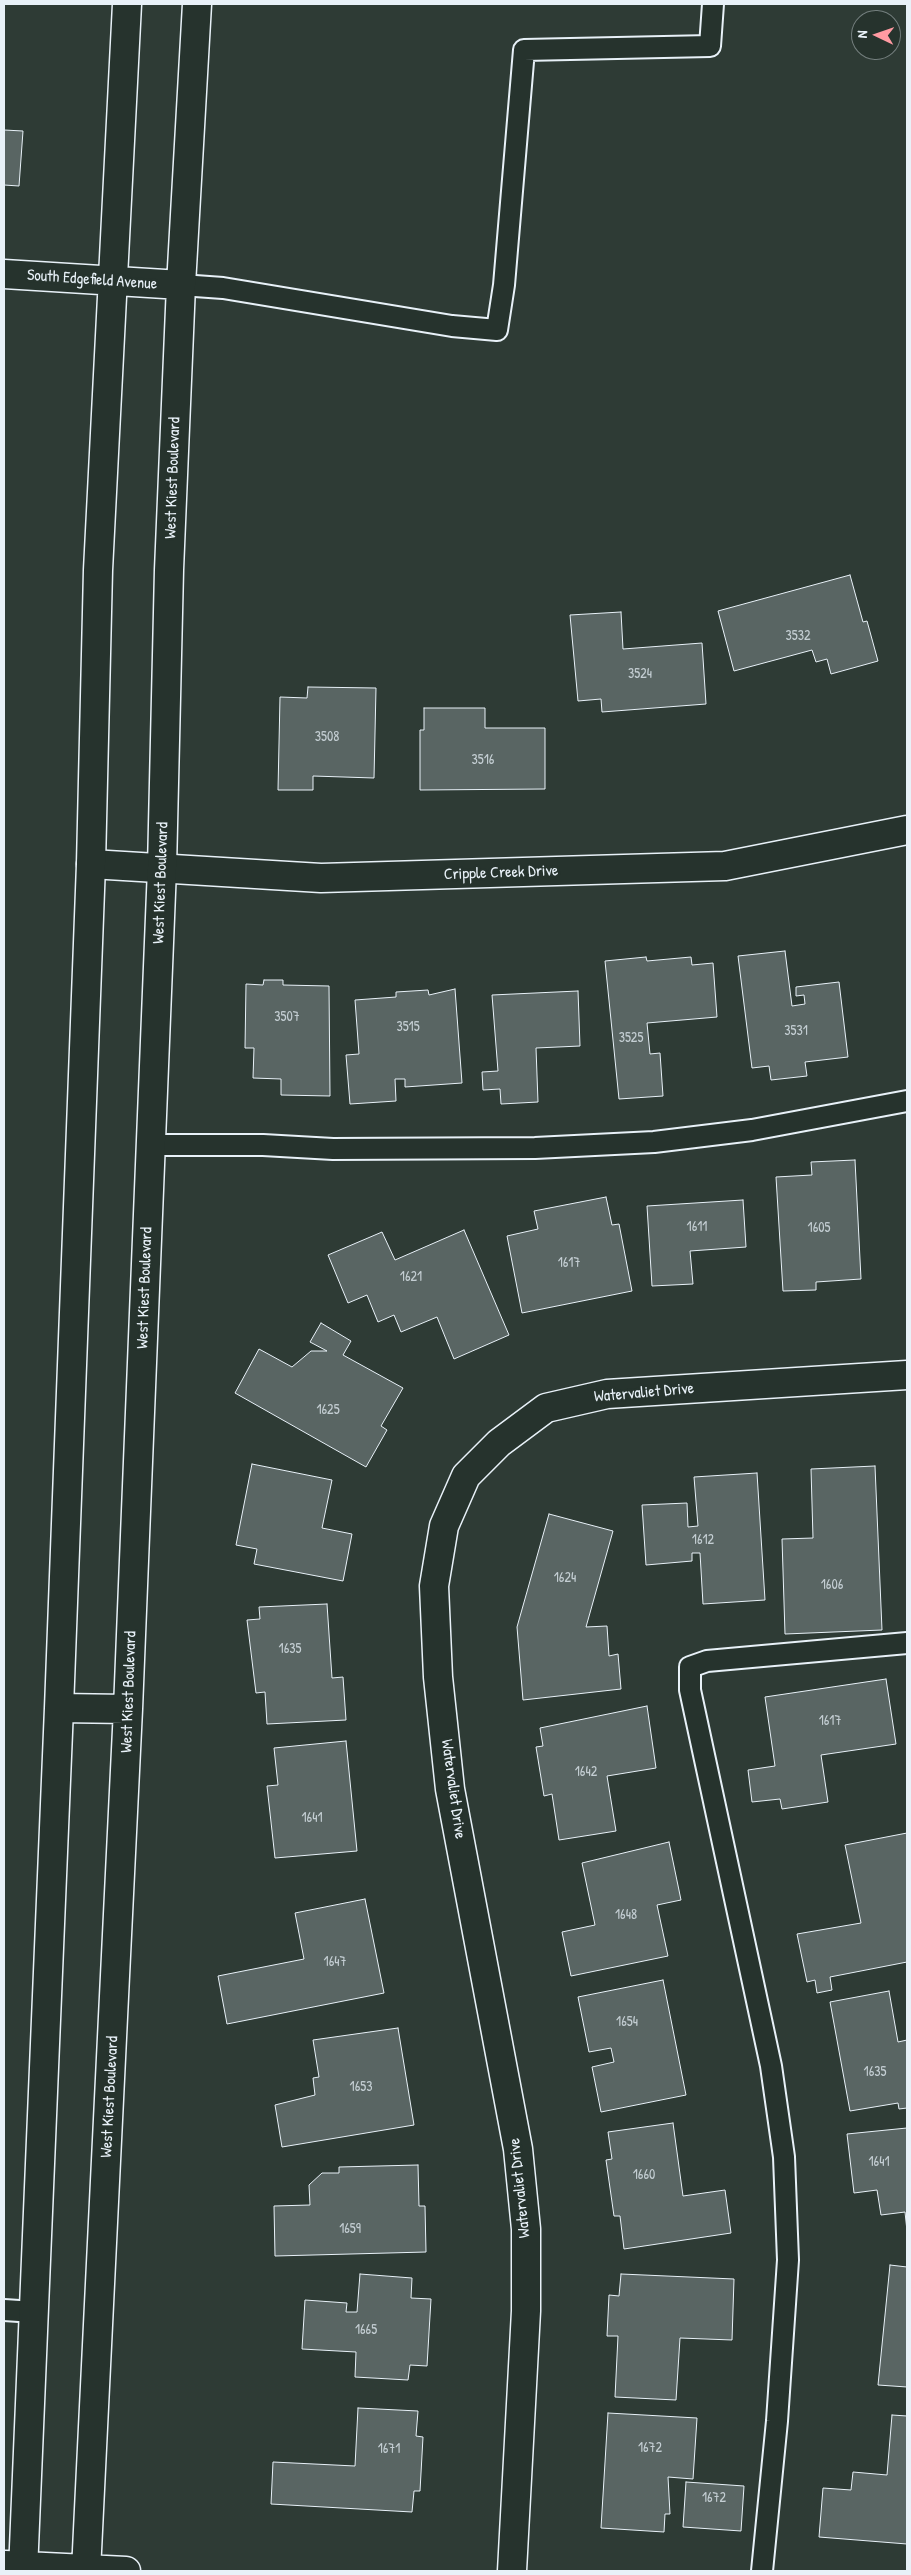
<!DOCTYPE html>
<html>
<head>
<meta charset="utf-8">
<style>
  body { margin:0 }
  #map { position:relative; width:911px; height:2575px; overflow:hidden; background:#2e3b35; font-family:"Patrick Hand",sans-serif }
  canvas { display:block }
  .frame { position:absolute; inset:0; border:5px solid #e8f1f8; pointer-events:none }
  .north { position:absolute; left:851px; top:10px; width:50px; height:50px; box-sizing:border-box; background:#26332d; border:1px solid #747f7e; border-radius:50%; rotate:273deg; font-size:14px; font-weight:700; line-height:20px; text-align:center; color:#e8f1f8 }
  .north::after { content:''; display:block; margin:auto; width:18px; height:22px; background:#ff9aa2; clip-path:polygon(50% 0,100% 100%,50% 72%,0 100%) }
</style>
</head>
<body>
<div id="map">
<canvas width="911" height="2575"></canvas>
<div class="frame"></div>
<div class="north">N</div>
</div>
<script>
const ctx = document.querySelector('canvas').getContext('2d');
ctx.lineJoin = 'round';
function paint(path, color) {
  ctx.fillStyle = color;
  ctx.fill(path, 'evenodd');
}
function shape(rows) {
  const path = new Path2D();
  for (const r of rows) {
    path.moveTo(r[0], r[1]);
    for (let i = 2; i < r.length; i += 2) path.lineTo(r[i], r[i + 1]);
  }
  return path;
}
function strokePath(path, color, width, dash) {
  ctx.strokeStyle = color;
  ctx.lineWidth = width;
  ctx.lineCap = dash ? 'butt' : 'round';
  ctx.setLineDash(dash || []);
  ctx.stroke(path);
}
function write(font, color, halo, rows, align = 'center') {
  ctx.font = font + ' "Patrick Hand",sans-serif';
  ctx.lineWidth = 5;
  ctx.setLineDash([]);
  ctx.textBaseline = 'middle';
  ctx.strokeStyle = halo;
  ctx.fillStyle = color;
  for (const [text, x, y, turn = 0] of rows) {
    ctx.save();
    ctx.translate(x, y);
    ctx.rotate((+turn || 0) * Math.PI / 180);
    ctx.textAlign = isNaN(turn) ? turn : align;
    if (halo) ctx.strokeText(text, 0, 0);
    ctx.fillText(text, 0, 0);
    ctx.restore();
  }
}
const building = shape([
  [4,130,23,131,19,186,4,185,4,130],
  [850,575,863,622,867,621,878,661,831,674,827,659,816,662,812,650,734,671,718,611,850,575],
  [621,612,623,649,702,643,706,704,602,712,601,699,578,701,570,615,621,612],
  [308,687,376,688,374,778,313,776,313,790,278,790,280,697,307,698,308,687],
  [424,708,485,708,485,728,545,728,545,789,420,790,420,730,424,730,424,708],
  [785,951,792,1006,805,1004,804,995,796,996,796,987,839,982,848,1057,805,1062,807,1076,771,1080,769,1066,752,1068,738,956,785,951],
  [646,957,647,961,691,957,692,965,713,963,717,1017,647,1023,650,1054,660,1053,663,1096,619,1099,605,961,646,957],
  [264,980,283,980,283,985,329,986,330,1096,281,1095,281,1079,253,1078,254,1048,245,1048,246,984,263,985,264,980],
  [455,989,462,1083,405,1087,405,1079,395,1079,396,1101,350,1104,346,1055,359,1054,355,1000,396,997,396,992,428,990,429,995,455,989],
  [578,991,580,1046,536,1048,538,1102,501,1104,500,1089,483,1090,482,1072,498,1071,492,995,578,991],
  [855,1160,861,1279,816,1282,816,1290,783,1291,776,1177,812,1175,811,1162,855,1160],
  [606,1197,612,1225,619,1224,632,1291,522,1313,507,1236,538,1229,534,1211,606,1197],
  [743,1200,746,1247,690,1251,693,1284,652,1286,647,1206,743,1200],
  [464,1230,509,1335,454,1359,437,1317,401,1332,394,1315,378,1322,367,1295,348,1303,328,1255,382,1232,395,1260,464,1230],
  [321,1323,351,1341,343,1355,403,1388,381,1426,387,1430,366,1467,235,1393,259,1349,292,1367,311,1351,327,1351,310,1342,321,1323],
  [252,1464,332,1480,322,1528,352,1534,343,1581,254,1564,257,1549,236,1545,252,1464],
  [875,1466,882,1630,785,1634,782,1539,813,1538,811,1469,875,1466],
  [757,1473,765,1600,703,1604,700,1553,692,1553,692,1561,646,1565,642,1505,687,1503,688,1527,698,1526,694,1477,757,1473],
  [549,1514,613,1531,586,1627,607,1626,609,1656,618,1654,621,1689,523,1700,517,1627,549,1514],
  [327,1604,332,1678,343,1677,346,1720,267,1724,265,1692,256,1693,247,1620,260,1619,259,1607,327,1604],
  [886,1679,896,1744,821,1755,828,1802,782,1809,780,1799,752,1802,748,1770,775,1766,765,1697,886,1679],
  [647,1706,656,1768,607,1776,616,1831,559,1840,552,1794,544,1796,536,1747,543,1746,540,1728,647,1706],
  [346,1741,357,1851,275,1858,267,1786,278,1785,274,1748,346,1741],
  [907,1833,907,1962,830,1977,832,1990,817,1993,815,1980,807,1982,797,1934,861,1923,845,1845,907,1833],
  [669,1842,681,1900,657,1905,668,1956,571,1976,562,1932,595,1925,582,1863,669,1842],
  [365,1899,384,1993,227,2024,218,1976,304,1959,295,1913,365,1899],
  [663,1980,686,2095,601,2112,592,2067,614,2062,611,2048,589,2052,578,1997,663,1980],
  [889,1991,898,2042,907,2040,907,2108,899,2109,898,2103,850,2111,830,2002,889,1991],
  [398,2028,414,2125,282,2147,275,2105,315,2095,313,2078,319,2077,313,2040,398,2028],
  [673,2123,683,2196,725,2190,731,2233,624,2249,620,2216,614,2216,606,2160,612,2159,608,2132,673,2123],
  [907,2128,907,2231,905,2212,881,2215,877,2190,854,2193,847,2134,907,2128],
  [418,2165,419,2206,425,2206,426,2252,275,2256,274,2206,310,2205,309,2185,322,2173,339,2173,339,2167,418,2165],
  [890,2265,907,2267,907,2387,878,2385,890,2265],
  [360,2274,412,2278,411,2298,431,2299,427,2366,410,2365,408,2380,355,2377,356,2352,302,2349,305,2300,347,2303,346,2312,357,2312,360,2274],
  [621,2274,734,2279,732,2340,680,2338,676,2400,615,2397,618,2336,607,2336,609,2295,619,2296,621,2274],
  [358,2408,418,2411,416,2436,423,2437,420,2491,414,2491,412,2512,271,2504,273,2462,355,2466,358,2408],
  [608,2413,697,2418,693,2479,668,2477,670,2514,665,2514,664,2532,601,2528,608,2413],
  [892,2415,907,2416,907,2544,819,2537,823,2488,851,2490,853,2472,887,2475,892,2415],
  [686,2482,744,2486,741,2531,683,2527,686,2482]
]);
const lane = shape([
  [181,285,223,288,452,326,497,330,504,285,524,50,710,46,713,4],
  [151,1145,263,1145,333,1149,535,1148,654,1142,752,1130,907,1101],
  [4,2310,34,2312],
  [762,2571,777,2421,788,2260,784,2157,771,2066,690,1690,690,1667,707,1661,907,1643]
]);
const street = shape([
  [91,864,321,878,725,866,907,830],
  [512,2571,526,2311,526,2229,518,2149,450,1789,438,1677,434,1586,444,1526,466,1476,499,1443,546,1408,607,1394,907,1375]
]);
const secondary = shape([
  [4,274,181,285],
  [59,1708,128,1709],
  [5,2565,126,2571],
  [23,2571,59,1708,91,864,98,570,127,4],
  [86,2571,128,1709,162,868,169,570,181,285,197,4]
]);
const numberNames = [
  ["3532",798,636],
  ["3524",640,674],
  ["3508",327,737],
  ["3516",483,760],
  ["3507",287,1017],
  ["3515",408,1027],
  ["3531",796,1031],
  ["3525",631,1038],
  ["1611",697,1227],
  ["1605",819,1228],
  ["1617",569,1263],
  ["1621",411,1277],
  ["1625",328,1410],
  ["1612",703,1540],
  ["1624",565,1578],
  ["1606",832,1585],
  ["1635",290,1649],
  ["1617",830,1721],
  ["1642",586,1772],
  ["1641",312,1818],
  ["1648",626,1915],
  ["1647",335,1962],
  ["1654",627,2022],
  ["1635",875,2072],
  ["1653",361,2087],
  ["1641",879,2162],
  ["1660",644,2175],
  ["1659",350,2229],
  ["1665",366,2330],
  ["1672",650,2448],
  ["1671",389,2449],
  ["1672",714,2498]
];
const streetNames = [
  ["South Edgefield Avenue",92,280,4],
  ["West Kiest Boulevard",173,478,-88],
  ["Cripple Creek Drive",501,873,-2],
  ["West Kiest Boulevard",161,883,-88],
  ["West Kiest Boulevard",145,1288,-88],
  ["Watervaliet Drive",644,1393,-5],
  ["West Kiest Boulevard",129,1692,-88],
  ["Watervaliet Drive",453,1789,82],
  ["West Kiest Boulevard",110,2097,-87],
  ["Watervaliet Drive",520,2188,-96]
];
paint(building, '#596563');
strokePath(building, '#e8f1f8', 1);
strokePath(lane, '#e8f1f8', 24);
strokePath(street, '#e8f1f8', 31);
strokePath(secondary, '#e8f1f8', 31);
strokePath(lane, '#26332d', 20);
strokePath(street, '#26332d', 28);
strokePath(secondary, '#26332d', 28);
write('14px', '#c4ced3', null, numberNames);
write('16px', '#e8f1f8', '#26332d', streetNames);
</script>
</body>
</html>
